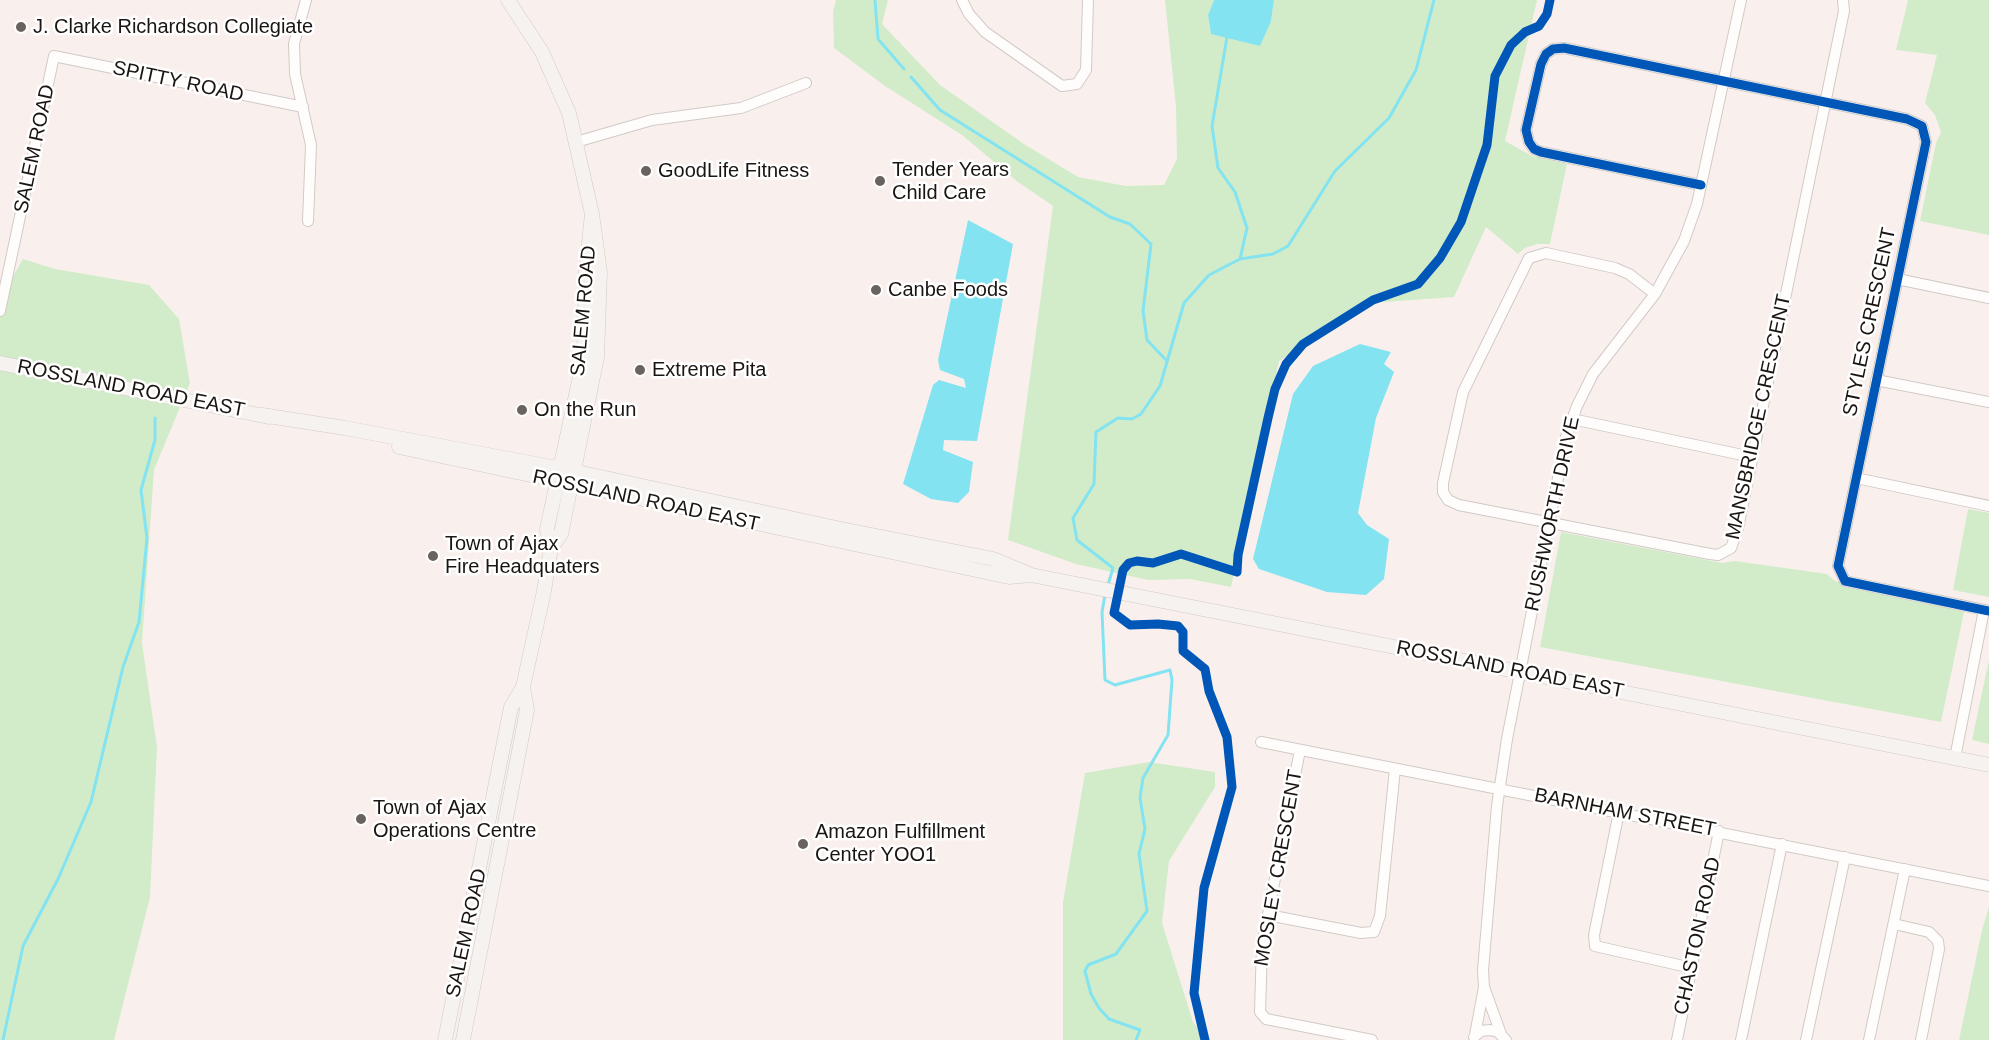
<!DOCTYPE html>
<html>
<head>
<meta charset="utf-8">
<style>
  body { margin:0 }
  canvas { display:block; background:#f9f0ed }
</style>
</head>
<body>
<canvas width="1989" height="1040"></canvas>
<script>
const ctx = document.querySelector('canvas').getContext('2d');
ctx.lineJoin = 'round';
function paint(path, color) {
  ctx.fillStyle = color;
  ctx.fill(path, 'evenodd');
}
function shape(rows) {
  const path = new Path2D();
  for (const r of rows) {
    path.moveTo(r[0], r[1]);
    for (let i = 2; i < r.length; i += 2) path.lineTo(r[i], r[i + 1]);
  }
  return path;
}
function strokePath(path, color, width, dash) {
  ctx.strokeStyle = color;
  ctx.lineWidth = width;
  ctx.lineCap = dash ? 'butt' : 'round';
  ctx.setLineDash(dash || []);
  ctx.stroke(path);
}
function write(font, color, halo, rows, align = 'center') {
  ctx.font = font + ' Arial,sans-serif';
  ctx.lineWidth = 5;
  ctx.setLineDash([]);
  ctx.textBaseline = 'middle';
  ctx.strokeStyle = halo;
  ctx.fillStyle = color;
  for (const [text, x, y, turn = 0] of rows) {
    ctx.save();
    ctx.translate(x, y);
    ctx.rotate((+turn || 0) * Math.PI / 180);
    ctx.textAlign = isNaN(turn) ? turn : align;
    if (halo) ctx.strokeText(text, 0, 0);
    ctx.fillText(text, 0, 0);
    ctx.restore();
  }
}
const green = shape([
  [836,0,888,0,882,24,940,85,1024,144,1078,177,1126,186,1164,185,1177,159,1176,107,1165,0,1214,0,1208,15,1211,34,1227,37,1271,21,1274,0,1537,0,1505,141,1532,156,1567,164,1550,244,1537,244,1525,248,1518,254,1486,227,1454,297,1371,303,1279,361,1231,587,1190,579,1148,580,1076,564,1008,540,1053,206,1018,182,962,135,885,86,834,48,833,11],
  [1908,0,1989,0,1989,235,1920,221,1936,143,1941,132,1935,115,1925,103,1937,55,1896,50],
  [23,259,55,269,149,285,179,319,190,383,154,470,142,643,157,747,150,897,114,1040,0,1040,0,299],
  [1968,509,1989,513,1989,597,1953,590],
  [1561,532,1722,563,1735,561,1827,574,1835,581,1964,612,1941,722,1540,647],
  [1989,660,1989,744,1972,740],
  [1149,762,1215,772,1215,787,1169,861,1162,923,1193,1022,1209,1040,1063,1040,1063,902,1085,773],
  [1989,907,1989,1040,1959,1040,1982,930]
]);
const water = shape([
  [1214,0,1274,0,1271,21,1260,46,1211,34,1208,15],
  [968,220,1013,244,977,441,944,440,943,450,973,462,969,492,958,503,931,499,903,484,933,385,939,380,966,388,964,379,940,370,938,360],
  [1360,344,1391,352,1384,364,1394,372,1376,418,1358,513,1367,525,1389,539,1384,579,1366,595,1327,592,1259,569,1253,559,1293,394,1313,366]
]);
const stream = shape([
  [875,0,878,39,904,69],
  [1227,37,1212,126,1218,168,1235,192,1247,228,1240,259],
  [911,77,940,110,1110,217,1130,224,1151,244,1143,311,1147,340,1167,361],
  [1108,585,1113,568,1077,540,1073,518,1094,484,1096,432,1118,418,1132,419,1141,414,1160,386,1184,303,1209,275,1240,259,1273,254,1288,246,1335,171,1389,118,1416,70,1434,0],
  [1105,595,1102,612,1105,680,1115,685,1170,670,1172,680,1168,735,1143,778,1140,798,1145,829,1139,854,1147,911,1116,954,1088,965,1085,971,1091,994,1099,1008,1109,1019,1140,1030,1136,1040],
  [3,1040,23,946,58,879,91,802,123,667,139,622,147,538,141,490,155,440,155,418]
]);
const minor = shape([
  [306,0,294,44,295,74,311,145,308,221],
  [962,0,969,14,985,32,1062,86,1077,84,1086,70,1088,0],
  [576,142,652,120,741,108,806,83],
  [1701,185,1541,152,1534,149,1529,142,1526,130,1541,64,1546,54,1553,49,1564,48,1907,119,1922,126,1926,142,1838,566,1845,581,1989,611],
  [1897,279,1989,298],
  [1655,294,1629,274,1615,268,1546,253,1529,258,1463,392,1443,483,1443,492,1448,500,1459,505,1710,554,1718,555,1731,548,1738,528,1844,11,1843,0],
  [0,311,54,56,303,107],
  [1876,380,1989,402],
  [1572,419,1752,457],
  [1856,478,1989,506],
  [1261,742,1989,886],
  [1300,750,1262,945,1260,1012,1266,1019,1372,1040],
  [1955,758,1984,610],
  [1619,812,1594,935,1595,946,1692,968],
  [1268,915,1361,933,1374,932,1380,916,1395,769],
  [1894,924,1929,932,1938,941,1939,949,1921,1040],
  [1501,1034,1484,987,1483,970,1497,806,1507,739,1566,437,1577,406,1593,374,1655,294,1684,241,1697,204,1741,0],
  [1475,1035,1484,987],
  [1474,1037,1481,1031,1490,1030,1498,1032,1506,1040],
  [1677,1040,1719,831],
  [1741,1040,1782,844],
  [1806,1040,1845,857],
  [1869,1040,1905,869]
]);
const secondary = shape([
  [508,0,542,52,569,113,592,214,600,272,597,357,561,534,551,548],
  [0,363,269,417],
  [262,415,345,428,573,471,841,529,993,559,1031,575,1989,765],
  [399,447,1009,577,1031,575],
  [445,1040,511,707,523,687,544,591,551,548,547,529,584,358,586,272,592,214],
  [463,1040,527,710,523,687]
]);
const cycleway = shape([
  [1701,185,1541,152,1534,149,1529,142,1526,130,1541,64,1546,54,1553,49,1564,48,1907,119,1922,126,1926,142,1838,566,1845,581,1989,611],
  [1205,1040,1194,993,1204,888,1232,787,1227,737,1209,691,1205,669,1183,651,1183,632,1178,626,1158,624,1130,625,1114,613,1123,570,1129,563,1137,561,1153,563,1181,554,1237,572,1238,555,1268,418,1275,389,1286,364,1303,344,1373,300,1418,284,1440,258,1461,222,1487,145,1495,76,1511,45,1525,32,1539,26,1547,14,1550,0]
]);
const markers = [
  [21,27,6,"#69625f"],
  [646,171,6,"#69625f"],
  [880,181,6,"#69625f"],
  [876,290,6,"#69625f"],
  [640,370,6,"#69625f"],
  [522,410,6,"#69625f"],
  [433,556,6,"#69625f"],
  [361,819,6,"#69625f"],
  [803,844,6,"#69625f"]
];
const poiNames = [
  ["J. Clarke Richardson Collegiate",33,27],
  ["Tender Years",892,170],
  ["Child Care",892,193],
  ["GoodLife Fitness",658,171],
  ["Canbe Foods",888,290],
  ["Extreme Pita",652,370],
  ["On the Run",534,410],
  ["Town of Ajax",445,544],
  ["Fire Headquaters",445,567],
  ["Town of Ajax",373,808],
  ["Operations Centre",373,831],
  ["Amazon Fulfillment",815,832],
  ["Center YOO1",815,855]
];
const streetNames = [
  ["SPITTY ROAD",178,82,12],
  ["SALEM ROAD",35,149,-78],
  ["SALEM ROAD",584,311,-85],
  ["STYLES CRESCENT",1870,322,-78],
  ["ROSSLAND ROAD EAST",131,389,11],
  ["MANSBRIDGE CRESCENT",1759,417,-78],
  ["ROSSLAND ROAD EAST",646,501,12],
  ["RUSHWORTH DRIVE",1553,514,-78],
  ["ROSSLAND ROAD EAST",1510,670,11],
  ["BARNHAM STREET",1625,813,11],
  ["MOSLEY CRESCENT",1279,868,-80],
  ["SALEM ROAD",467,933,-78],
  ["CHASTON ROAD",1698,936,-78]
];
paint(green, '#d2ecca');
paint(water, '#83e3f1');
strokePath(stream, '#83e3f1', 3);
strokePath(minor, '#d1cac6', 12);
strokePath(secondary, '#d1cac6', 15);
strokePath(minor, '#fefdfc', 10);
strokePath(secondary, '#f6f2f0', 14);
strokePath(cycleway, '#0057b8', 9);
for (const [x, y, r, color] of markers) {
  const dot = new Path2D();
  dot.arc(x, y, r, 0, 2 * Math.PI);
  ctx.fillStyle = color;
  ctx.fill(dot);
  strokePath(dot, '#fff', 2);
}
write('20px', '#1b1512', '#fff', poiNames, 'left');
write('20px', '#1b1512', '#fff', streetNames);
</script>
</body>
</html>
